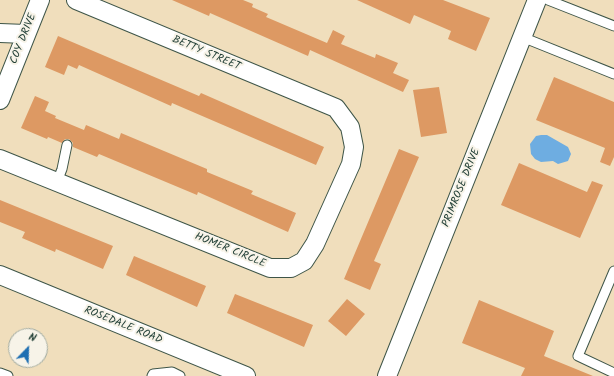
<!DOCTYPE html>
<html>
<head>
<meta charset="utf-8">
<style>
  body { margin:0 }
  #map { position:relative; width:614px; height:376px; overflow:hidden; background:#f0debc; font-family:Kalam,sans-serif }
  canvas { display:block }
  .north { position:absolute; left:8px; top:328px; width:40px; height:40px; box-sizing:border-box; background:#f7f3e8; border:1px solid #a1aaa0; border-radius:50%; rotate:23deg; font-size:11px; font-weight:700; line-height:16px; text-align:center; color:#1f3d34 }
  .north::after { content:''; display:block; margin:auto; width:14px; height:18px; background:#1f6fb2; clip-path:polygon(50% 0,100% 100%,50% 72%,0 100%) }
</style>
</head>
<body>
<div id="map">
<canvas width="614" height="376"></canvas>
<div class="north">N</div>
</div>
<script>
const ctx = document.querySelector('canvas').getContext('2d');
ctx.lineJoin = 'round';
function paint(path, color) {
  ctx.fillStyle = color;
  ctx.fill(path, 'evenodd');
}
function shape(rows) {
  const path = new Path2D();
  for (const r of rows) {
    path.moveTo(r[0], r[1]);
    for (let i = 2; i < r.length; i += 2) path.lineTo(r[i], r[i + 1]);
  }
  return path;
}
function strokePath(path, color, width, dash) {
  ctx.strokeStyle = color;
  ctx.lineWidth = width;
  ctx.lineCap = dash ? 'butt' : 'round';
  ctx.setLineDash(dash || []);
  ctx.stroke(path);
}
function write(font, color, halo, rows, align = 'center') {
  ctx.font = font + ' Kalam,sans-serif';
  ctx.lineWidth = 4;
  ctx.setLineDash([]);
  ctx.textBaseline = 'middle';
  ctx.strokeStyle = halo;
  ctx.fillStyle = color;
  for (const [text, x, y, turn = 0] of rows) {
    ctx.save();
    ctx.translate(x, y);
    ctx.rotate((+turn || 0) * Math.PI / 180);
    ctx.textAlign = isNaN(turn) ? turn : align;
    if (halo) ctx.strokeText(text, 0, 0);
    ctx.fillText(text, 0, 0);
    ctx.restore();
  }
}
const water = shape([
  [541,135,547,135,568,147,571,154,568,161,558,164,553,161,541,162,535,159,531,154,530,144,536,136]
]);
const building = shape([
  [172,0,243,0,253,4,252,7,268,14,266,17,327,43,333,30,345,36,341,44,375,58,376,54,398,63,393,73,409,80,403,92,310,50,308,56,210,13,209,16],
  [357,0,443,0,490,18,476,51,448,39,451,31,414,15,410,24],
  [58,36,199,96,201,93,324,147,316,165,172,103,171,106,79,65,77,69,68,65,64,75,45,67],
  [554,77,614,102,614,157,610,166,600,162,605,148,536,120],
  [439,87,447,133,421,137,413,90],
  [35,96,49,102,45,111,56,116,55,118,84,130,86,125,119,139,121,133,207,169,207,172,253,191,251,194,296,213,288,232,198,192,197,195,99,154,97,157,73,147,73,143,69,139,65,139,62,143,48,137,47,139,21,128],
  [399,149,419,157,374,261,381,264,370,290,344,279],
  [519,163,587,192,592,181,603,185,580,238,501,205],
  [0,200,113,246,103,269,56,249,55,252,22,238,25,232,0,222],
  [134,256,206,286,197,307,126,275],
  [235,294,313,325,304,347,227,313],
  [347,299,365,314,346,336,328,321],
  [479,300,554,331,544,356,593,376,521,376,525,368,462,343]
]);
const service = shape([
  [548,0,614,26],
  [522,37,614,74],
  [57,182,62,169,67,145],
  [614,271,578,356,614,373],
  [0,373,8,376],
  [152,376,153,374,172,372,180,376]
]);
const minor = shape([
  [0,33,26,34],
  [0,100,40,0],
  [0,159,270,268,291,268,304,261,315,244,351,164,354,147,350,127,336,108,76,0],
  [0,275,246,376],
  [387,376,537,0]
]);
const streetNames = [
  ["COY DRIVE",24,39,-68],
  ["BETTY STREET",206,54,23],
  ["PRIMROSE DRIVE",462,188,-68],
  ["HOMER CIRCLE",230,251,22],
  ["ROSEDALE ROAD",123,326,22]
];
paint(water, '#6eade1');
paint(building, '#dd9963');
strokePath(service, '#3e5548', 11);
strokePath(minor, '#3e5548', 20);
strokePath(service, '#fff', 9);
strokePath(minor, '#fff', 18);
write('11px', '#1f3d34', '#f7f3e8', streetNames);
</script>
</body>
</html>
